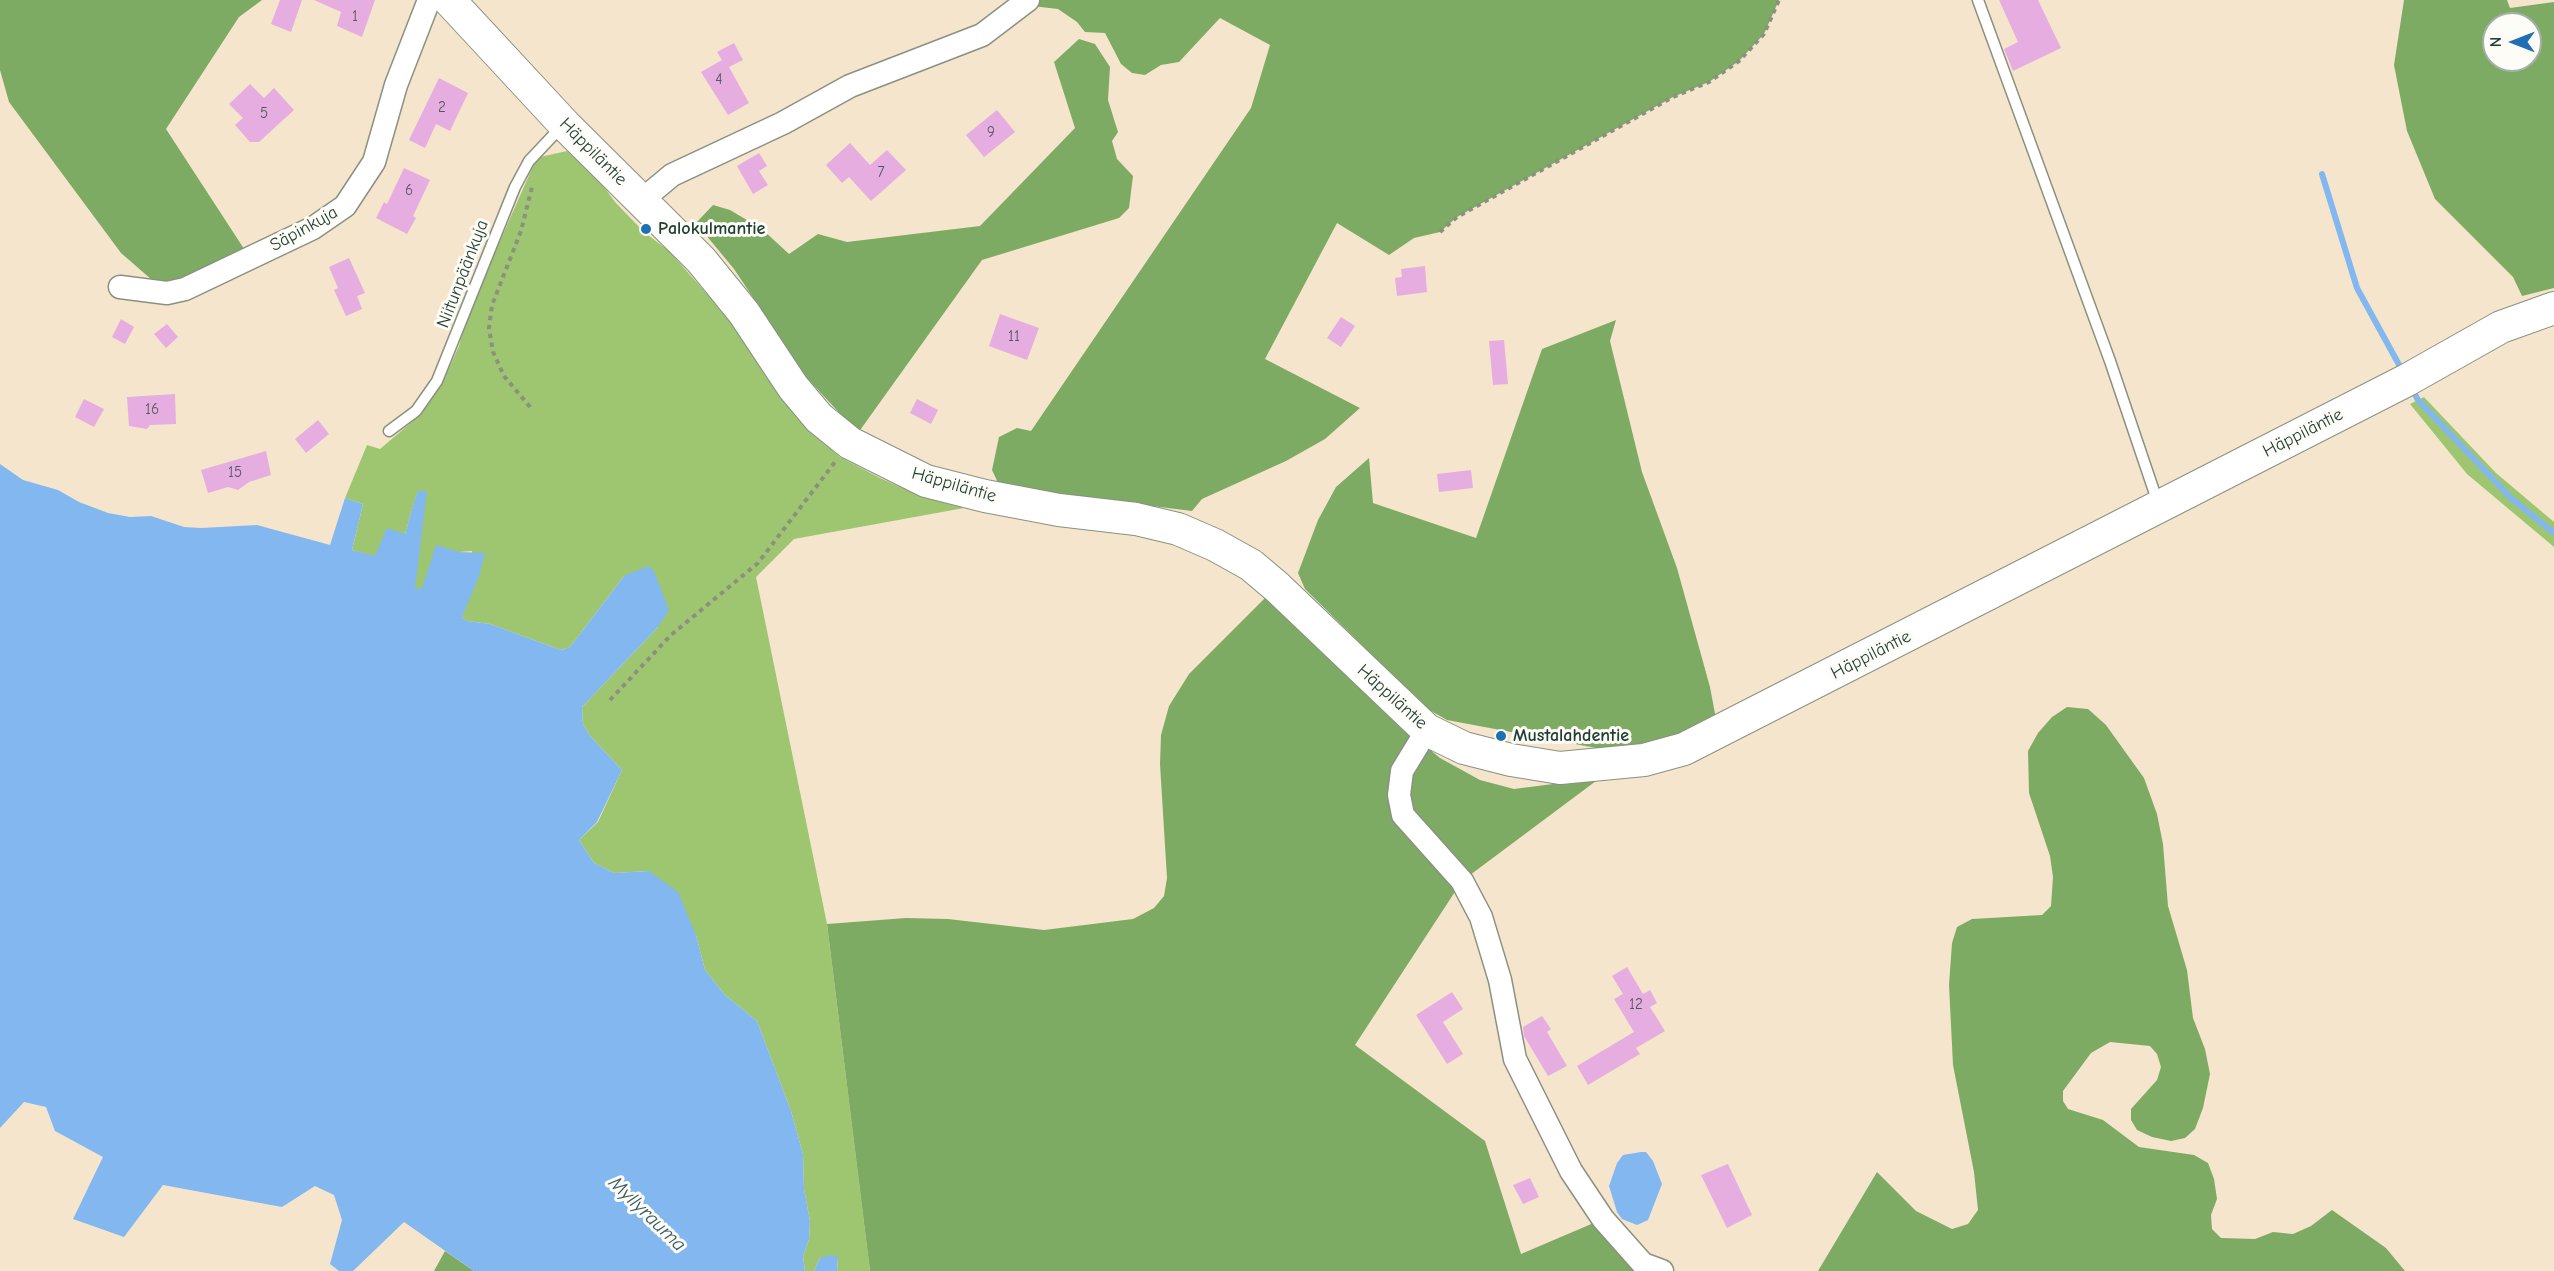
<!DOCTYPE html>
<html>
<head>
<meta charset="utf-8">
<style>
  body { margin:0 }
  #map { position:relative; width:2554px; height:1271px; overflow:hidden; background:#f5e5cd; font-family:"Comic Neue",sans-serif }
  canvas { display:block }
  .north { position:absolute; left:2482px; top:12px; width:60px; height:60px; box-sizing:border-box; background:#fdfcf7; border:2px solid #a4b0a9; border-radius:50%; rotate:270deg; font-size:16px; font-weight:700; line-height:24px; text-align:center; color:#1f3d34 }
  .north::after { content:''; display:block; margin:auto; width:21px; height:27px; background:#1f6fb2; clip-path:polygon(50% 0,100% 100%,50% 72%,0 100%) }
</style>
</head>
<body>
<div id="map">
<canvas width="2554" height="1271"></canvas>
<div class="north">N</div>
</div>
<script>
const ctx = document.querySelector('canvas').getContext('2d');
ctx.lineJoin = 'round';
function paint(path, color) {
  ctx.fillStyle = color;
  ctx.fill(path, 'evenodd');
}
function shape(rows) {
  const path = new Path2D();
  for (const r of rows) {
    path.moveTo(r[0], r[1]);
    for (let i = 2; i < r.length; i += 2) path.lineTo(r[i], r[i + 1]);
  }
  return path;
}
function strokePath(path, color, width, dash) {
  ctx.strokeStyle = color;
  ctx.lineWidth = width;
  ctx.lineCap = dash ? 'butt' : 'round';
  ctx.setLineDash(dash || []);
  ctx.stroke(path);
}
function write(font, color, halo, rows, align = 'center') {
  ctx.font = font + ' "Comic Neue",sans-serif';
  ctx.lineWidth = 6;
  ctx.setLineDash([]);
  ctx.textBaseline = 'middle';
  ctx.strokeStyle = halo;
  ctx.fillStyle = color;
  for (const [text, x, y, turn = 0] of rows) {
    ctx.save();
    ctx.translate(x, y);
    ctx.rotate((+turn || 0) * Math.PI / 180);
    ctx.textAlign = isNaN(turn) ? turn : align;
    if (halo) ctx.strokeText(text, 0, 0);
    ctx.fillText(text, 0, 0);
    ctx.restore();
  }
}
const green = shape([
  [567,151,596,176,615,202,644,232,669,251,706,293,731,323,780,396,807,429,840,457,880,478,920,496,964,508,794,539,756,577,827,924,870,1271,837,1271,838,1257,820,1258,814,1271,805,1271,803,1256,809,1239,810,1221,804,1189,803,1154,791,1111,757,1021,725,995,705,970,696,935,649,871,614,873,594,863,579,840,598,822,622,770,590,736,583,724,582,707,658,627,624,576,570,647,561,650,490,624,467,621,462,617,472,551,459,552,422,589,415,589,417,493,405,534,376,557,352,550,363,504,345,498,367,445,380,449,420,415,442,384,459,346,467,316,534,164,540,157],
  [2424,397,2496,473,2554,522,2554,547,2467,474,2410,404]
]);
const forest = shape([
  [0,0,262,0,239,17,166,129,250,258,167,293,121,253,9,102,0,70],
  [1027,0,1779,0,1764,34,1739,61,1709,82,1673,97,1457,217,1440,232,1414,238,1389,255,1337,223,1265,359,1360,408,1325,439,1286,461,1202,499,1192,511,1000,487,992,470,999,437,1017,428,1031,431,1251,108,1270,45,1220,18,1179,62,1161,65,1145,75,1132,73,1121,64,1105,33,1085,32,1077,22,1058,9,1032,6],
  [2404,0,2507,0,2510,8,2554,2,2554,288,2522,296,2513,277,2435,199,2407,131,2394,65],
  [2494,24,2530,24,2530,60,2494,60],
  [1079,39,1095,44,1110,67,1108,100,1118,132,1112,141,1117,159,1133,176,1129,208,1119,218,982,260,858,433,806,377,734,269,696,223,713,205,730,210,762,229,789,254,818,234,847,242,980,226,1075,128,1054,62],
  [1616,320,1610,341,1642,472,1677,568,1710,687,1716,719,1680,739,1607,750,1447,720,1426,708,1305,589,1298,573,1318,520,1336,487,1369,458,1373,503,1476,538,1542,349],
  [1267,596,1405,729,1440,758,1480,780,1514,789,1600,778,1462,881,1355,1045,1485,1141,1521,1254,1603,1219,1662,1271,870,1271,827,924,906,918,948,919,1044,930,1133,919,1154,908,1164,896,1167,878,1160,764,1161,735,1169,706,1189,674],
  [2067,707,2088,709,2106,725,2144,778,2157,814,2163,844,2168,906,2187,970,2193,1018,2205,1049,2210,1074,2203,1108,2195,1129,2185,1138,2171,1141,2152,1137,2137,1130,2131,1120,2131,1109,2157,1080,2161,1067,2157,1054,2150,1046,2110,1042,2091,1053,2063,1091,2063,1101,2068,1109,2103,1120,2139,1147,2194,1155,2208,1163,2214,1179,2217,1199,2211,1215,2212,1229,2221,1238,2255,1239,2273,1232,2293,1234,2311,1226,2332,1210,2386,1248,2405,1271,1818,1271,1877,1172,1916,1211,1952,1229,1968,1224,1978,1210,1974,1172,1953,1065,1949,985,1952,943,1957,927,1972,919,2042,915,2051,906,2053,877,2050,856,2029,793,2028,751,2038,733,2052,717],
  [445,1251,474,1271,434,1271]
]);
const water = shape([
  [0,464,23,480,58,490,79,502,108,513,130,517,151,516,184,527,201,528,257,525,330,545,345,498,363,504,352,550,375,556,387,528,405,534,417,492,427,490,415,589,422,588,436,545,459,552,485,553,479,576,462,617,467,621,490,624,561,650,570,647,624,576,648,566,654,571,669,610,658,627,582,707,583,724,590,736,622,770,597,822,579,840,594,863,614,873,649,871,678,892,696,935,705,970,725,995,757,1021,791,1111,803,1154,804,1189,810,1221,809,1239,803,1256,805,1271,474,1271,404,1222,353,1271,339,1271,330,1264,342,1220,334,1195,315,1186,282,1207,163,1185,124,1237,73,1219,103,1157,55,1131,46,1107,24,1102,0,1128],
  [1641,1152,1646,1152,1653,1161,1662,1184,1648,1220,1637,1225,1622,1219,1617,1212,1609,1186,1617,1163,1623,1155],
  [829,1255,838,1257,837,1271,814,1271,820,1258]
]);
const stream = shape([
  [2322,174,2357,288,2403,372],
  [2412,389,2418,400,2511,498,2554,533]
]);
const building = shape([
  [280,0,302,0,291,32,271,24],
  [314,0,375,0,362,37,337,26,341,12],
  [1999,0,2038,0,2061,48,2013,71,2004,49,2018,42],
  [734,43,743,60,729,67,749,103,728,115,701,72,722,60,717,52],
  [439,78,468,93,450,131,436,124,425,148,409,140],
  [250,84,264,98,274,88,294,110,259,142,250,142,235,125,243,118,229,104],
  [997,110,1015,132,984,157,966,135],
  [850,143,870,165,887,150,906,170,871,201,849,177,842,183,826,165],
  [759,153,767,166,759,171,768,185,753,194,737,166],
  [404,168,430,180,413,216,416,218,407,234,376,218,384,202,387,204],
  [349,258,365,293,357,296,362,309,346,316,334,290,338,288,329,267],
  [1425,266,1427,292,1397,296,1395,278,1402,277,1401,269],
  [1000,314,1039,328,1027,360,989,346],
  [1341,317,1355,326,1341,347,1327,338],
  [121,319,134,327,125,344,112,337],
  [167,324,178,337,166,348,154,334],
  [1504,340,1508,384,1493,385,1489,341],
  [175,394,176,424,150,425,147,429,129,426,127,397],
  [84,399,104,409,94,427,75,417],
  [917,399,938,410,931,424,910,413],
  [318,420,329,434,306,453,295,439],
  [266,451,271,475,249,482,238,490,228,487,208,493,201,470],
  [1471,470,1473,488,1439,492,1437,474],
  [1627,967,1643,994,1650,990,1657,1003,1650,1007,1665,1031,1636,1048,1640,1054,1588,1085,1577,1066,1634,1032,1614,999,1623,994,1612,976],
  [1452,992,1463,1009,1443,1022,1463,1054,1447,1064,1416,1015],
  [1542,1016,1551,1029,1547,1032,1567,1066,1548,1076,1524,1036,1523,1027],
  [1728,1164,1752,1215,1727,1228,1701,1175],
  [1530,1178,1539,1197,1523,1204,1513,1185]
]);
const path = shape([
  [1440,232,1457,217,1673,97,1709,82,1739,61,1764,34,1779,0],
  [530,407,504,376,493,352,489,328,492,305,521,231,532,187],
  [610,700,671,635,758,563,835,462]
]);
const lane = shape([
  [1978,0,2110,361,2158,503],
  [389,431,416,411,437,381,515,187,529,161,562,126]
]);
const street = shape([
  [642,200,672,175,783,123,850,86,982,35,1028,0],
  [120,287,167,293,185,289,313,228,345,206,374,162,396,85,429,0],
  [1427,730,1402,771,1399,795,1403,815,1462,881,1481,917,1500,980,1515,1059,1571,1171,1603,1219,1643,1264,1662,1271]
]);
const secondary = shape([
  [449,0,564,124,701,260,744,313,793,387,819,418,850,443,926,481,985,496,1059,510,1136,519,1178,529,1215,545,1251,565,1277,587,1427,730,1464,748,1511,760,1560,768,1644,760,1684,749,2407,380,2501,327,2554,308]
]);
const markers = [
  [646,229,6,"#1f6fb2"],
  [1501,736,6,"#1f6fb2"]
];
const numberNames = [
  ["1",355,17],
  ["4",719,80],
  ["2",442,108],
  ["5",264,114],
  ["9",991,133],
  ["7",881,173],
  ["6",409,191],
  ["11",1014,337],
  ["16",152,410],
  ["15",235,473],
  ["12",1636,1005]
];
const streetNames = [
  ["Häppiläntie",593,152,45],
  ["Säpinkuja",304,229,-29],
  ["Niitunpäänkuja",463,274,-69],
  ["Häppiläntie",2303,433,-27],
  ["Häppiläntie",954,485,16],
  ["Häppiläntie",1871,655,-27],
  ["Häppiläntie",1392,697,42]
];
const poiNames = [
  ["Palokulmantie",658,229],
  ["Mustalahdentie",1513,736]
];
const waterNames = [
  ["Myllyrauma",647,1214,44]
];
paint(green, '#9ec671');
paint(forest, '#7eab63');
paint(water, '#82b7f0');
strokePath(stream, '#82b7f0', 6);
paint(building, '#e6ade1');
strokePath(lane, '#8a9180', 13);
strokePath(street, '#8a9180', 25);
strokePath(secondary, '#8a9180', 34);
strokePath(path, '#8a9180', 4, [4.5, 4.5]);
strokePath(lane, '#fff', 10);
strokePath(street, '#fff', 22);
strokePath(secondary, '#fff', 32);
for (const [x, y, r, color] of markers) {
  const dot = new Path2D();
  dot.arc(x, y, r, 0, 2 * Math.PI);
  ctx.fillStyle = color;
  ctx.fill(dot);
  strokePath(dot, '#fdfcf7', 2);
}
write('15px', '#51595f', null, numberNames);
write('18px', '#1f3d34', '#fdfcf7', streetNames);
write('bold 18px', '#1f3d34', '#fdfcf7', poiNames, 'left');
write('italic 20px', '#385c63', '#fdfcf7', waterNames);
</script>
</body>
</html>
